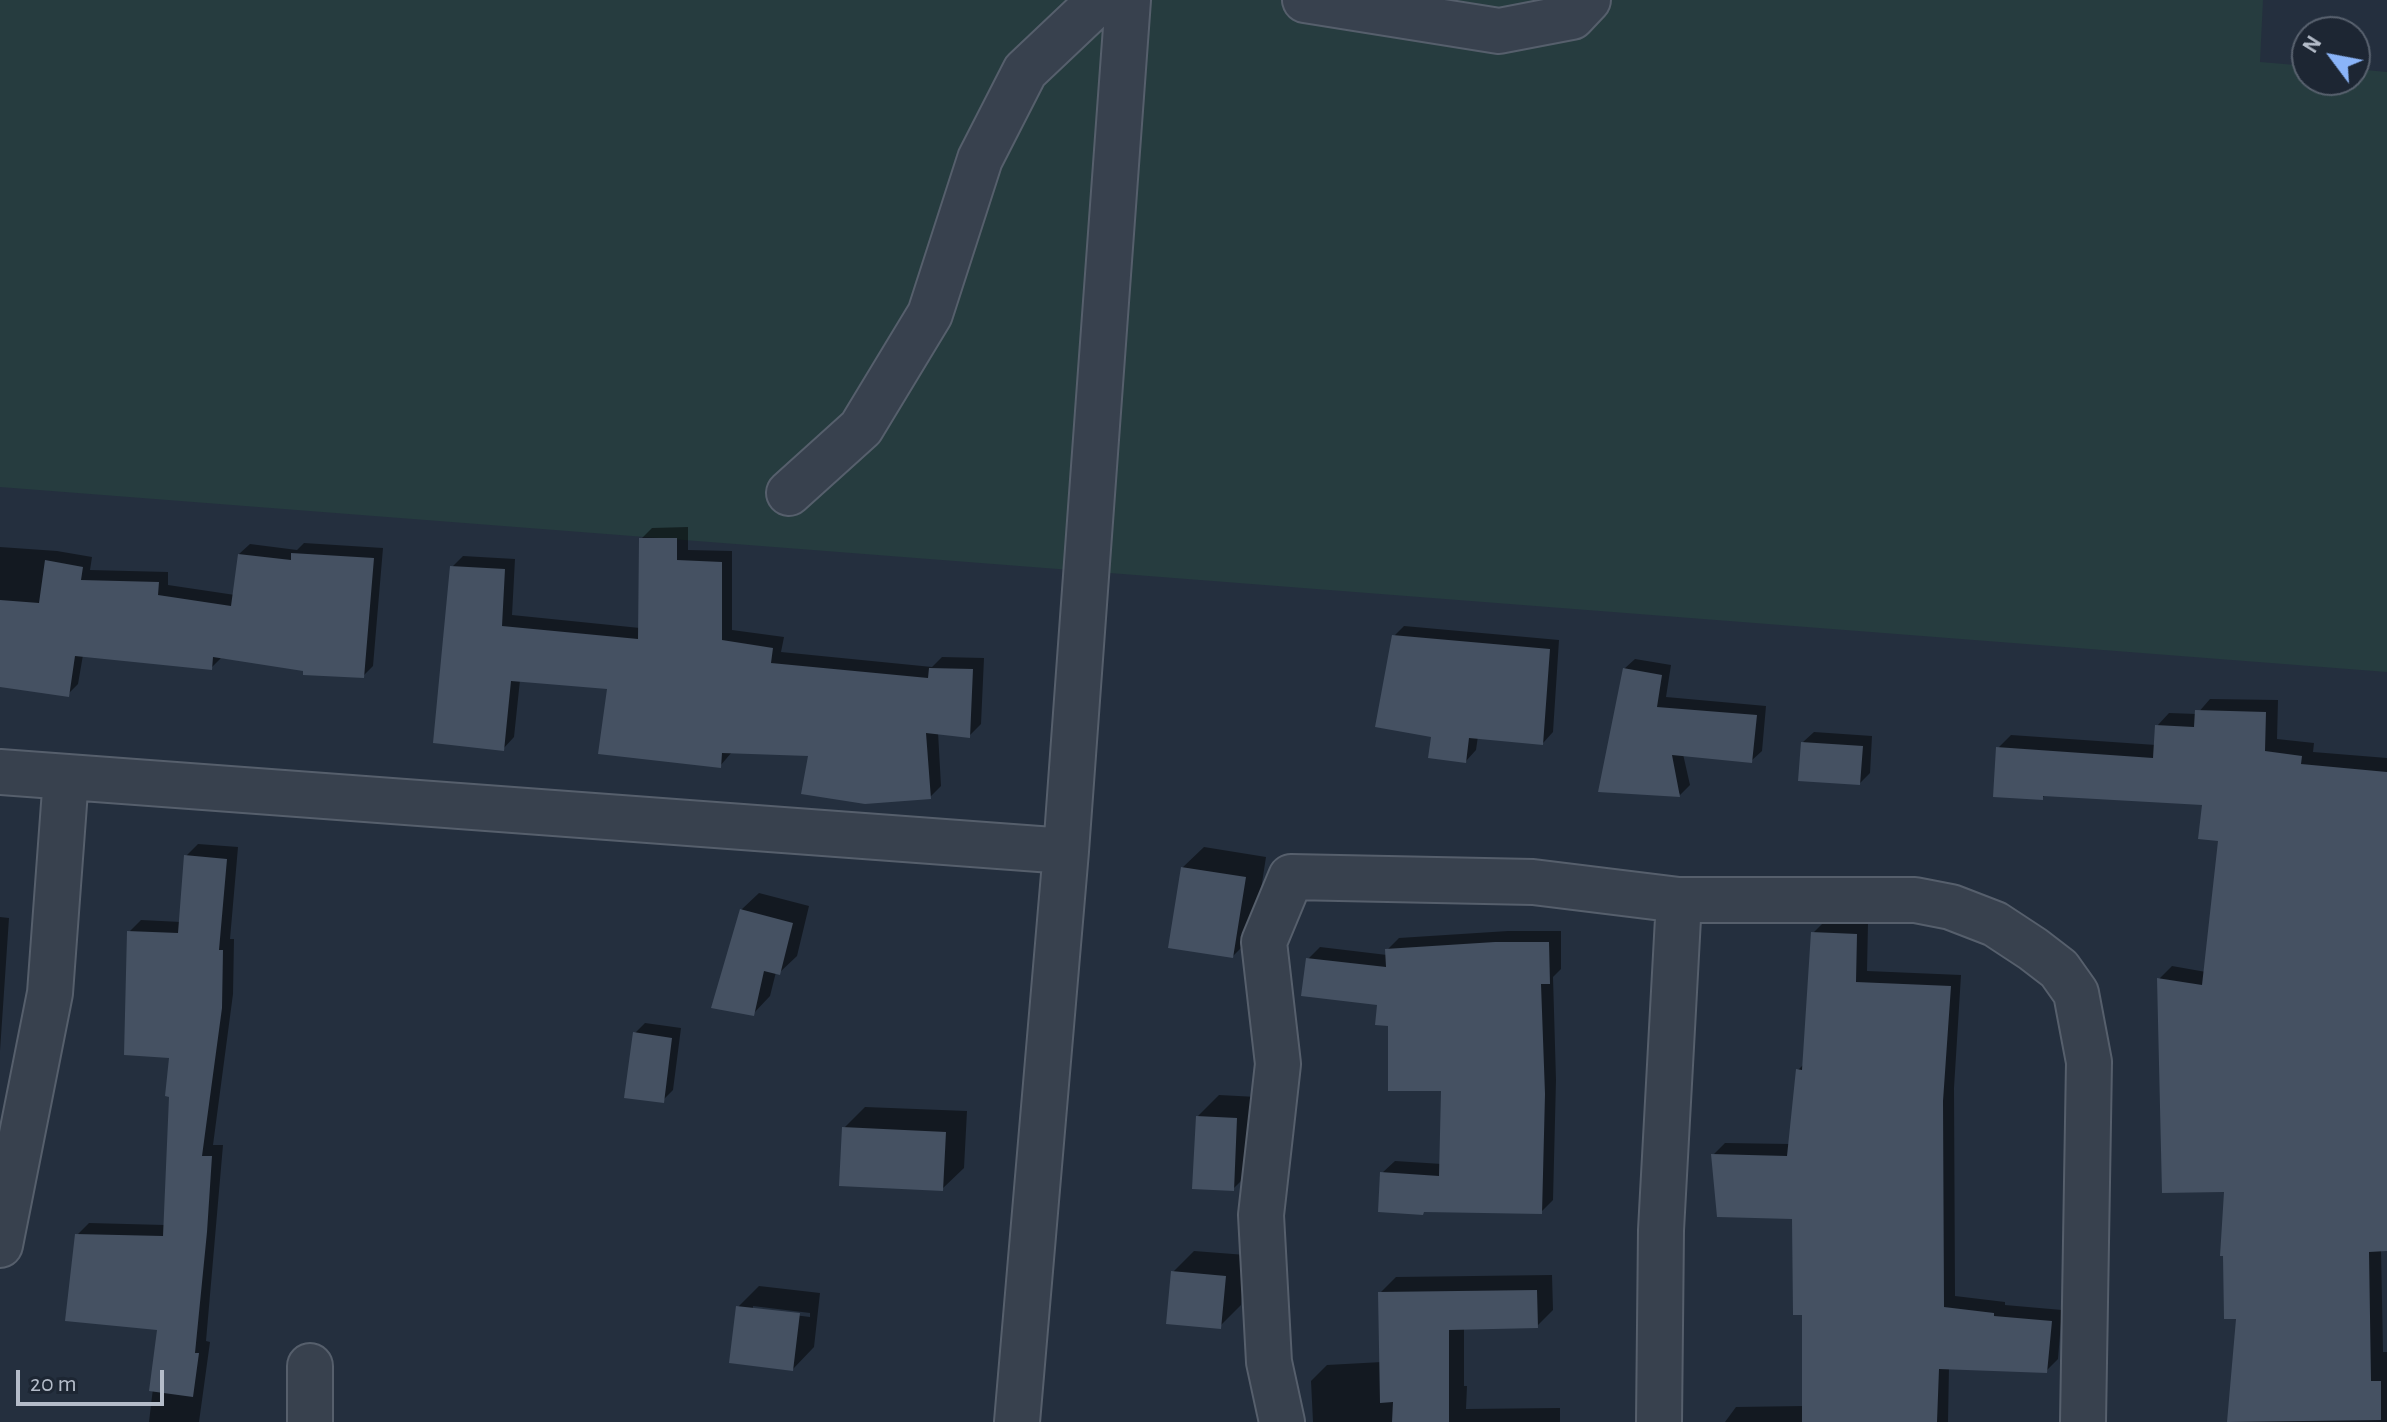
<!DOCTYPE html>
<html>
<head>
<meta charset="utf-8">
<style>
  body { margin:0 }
  #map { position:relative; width:2387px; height:1422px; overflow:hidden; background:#242f3e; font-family:"Alegreya Sans",sans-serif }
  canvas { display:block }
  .north { position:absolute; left:2291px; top:16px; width:80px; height:80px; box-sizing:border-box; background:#1d2633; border:2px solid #59626f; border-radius:50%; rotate:302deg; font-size:22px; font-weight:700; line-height:32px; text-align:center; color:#b4bcc9 }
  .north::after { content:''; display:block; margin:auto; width:28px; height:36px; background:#8ab4f8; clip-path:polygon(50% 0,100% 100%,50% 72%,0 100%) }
  .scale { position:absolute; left:16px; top:1370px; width:148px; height:36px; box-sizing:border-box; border:4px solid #b4bcc9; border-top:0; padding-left:10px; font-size:24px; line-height:28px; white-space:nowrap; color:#b4bcc9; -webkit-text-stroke:6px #1d2633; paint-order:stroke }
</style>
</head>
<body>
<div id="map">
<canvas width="2387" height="1422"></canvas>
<div class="north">N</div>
<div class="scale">20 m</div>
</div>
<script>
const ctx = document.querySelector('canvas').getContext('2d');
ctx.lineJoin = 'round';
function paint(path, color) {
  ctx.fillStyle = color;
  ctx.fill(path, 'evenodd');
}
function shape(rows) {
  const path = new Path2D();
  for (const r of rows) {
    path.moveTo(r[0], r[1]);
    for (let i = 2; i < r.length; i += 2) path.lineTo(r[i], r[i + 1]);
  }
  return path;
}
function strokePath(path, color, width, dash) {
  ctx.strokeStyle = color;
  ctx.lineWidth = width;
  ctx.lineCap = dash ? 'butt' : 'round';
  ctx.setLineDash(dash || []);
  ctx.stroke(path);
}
const green = shape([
  [0,0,2263,0,2260,62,2307,66,2307,80,2355,80,2355,69,2387,72,2387,672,0,487]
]);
const shadow = shape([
  [688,527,688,550,732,551,732,630,784,637,781,652,932,667,942,657,984,658,981,724,969,736,938,732,941,786,930,797,810,754,732,752,720,766,609,687,520,680,514,737,503,749,452,567,463,556,515,559,512,615,640,628,641,539,652,528],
  [304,543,383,548,373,666,363,676,221,658,211,668,83,655,78,684,68,694,0,685,0,547,57,551,92,557,90,570,168,572,168,585,235,595,239,554,250,544,297,550],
  [1404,626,1559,640,1553,732,1543,743,1478,736,1476,750,1466,761,1394,636],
  [1635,659,1671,665,1666,697,1766,706,1762,751,1751,761,1683,754,1690,785,1680,795,1624,669],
  [2210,699,2278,700,2277,739,2314,743,2313,752,2387,758,2387,1249,2381,1249,2383,1352,2387,1352,2387,1422,2229,1422,2238,1317,2226,1190,2159,979,2172,966,2206,972,2220,840,2205,803,2046,794,2042,798,1998,748,2011,735,2156,745,2157,726,2169,713,2197,714],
  [1814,732,1872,736,1870,773,1860,783,1803,742],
  [198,844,238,847,230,939,234,939,233,994,213,1145,223,1145,206,1341,210,1342,199,1422,149,1422,160,1329,77,1235,89,1223,165,1225,171,1056,129,932,141,920,181,922,186,856],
  [1204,847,1266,857,1254,935,1233,956,1182,868],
  [759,893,809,906,797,956,779,973,776,972,770,996,753,1014,741,910],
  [0,917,9,918,0,1051],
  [1825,921,1868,923,1867,971,1961,975,1954,1088,1955,1296,2005,1302,2005,1305,2062,1310,2058,1359,2046,1371,1949,1367,1948,1422,1725,1422,1736,1407,1804,1406,1804,1313,1793,1217,1713,1155,1725,1143,1790,1144,1798,1070,1804,1064,1813,933],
  [1508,931,1561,931,1561,969,1553,977,1556,1080,1553,1200,1541,1212,1382,1173,1395,1161,1442,1164,1443,1089,1390,1024,1379,1003,1308,959,1320,947,1387,955,1387,950,1399,938],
  [645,1023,681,1028,673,1090,663,1100,635,1033],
  [1219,1095,1257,1097,1254,1168,1233,1189,1198,1116],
  [865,1107,967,1111,964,1168,942,1189,844,1128],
  [1194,1251,1246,1255,1241,1305,1220,1326,1173,1272],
  [1552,1275,1553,1310,1537,1326,1464,1328,1464,1386,1467,1386,1466,1409,1560,1408,1560,1422,1313,1422,1311,1381,1327,1365,1382,1362,1380,1293,1396,1277],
  [759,1286,820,1293,814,1347,793,1369,738,1307],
  [753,1306,810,1313,810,1317,753,1310]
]);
const building = shape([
  [639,538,677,538,677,560,722,562,722,640,773,648,771,663,928,678,929,668,973,669,970,738,926,733,931,799,865,804,801,794,808,756,722,753,721,768,598,754,607,689,511,681,504,751,433,743,450,566,505,569,502,626,638,639],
  [291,553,374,558,364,678,303,675,303,671,213,657,212,670,75,656,69,697,0,687,0,600,39,603,45,560,83,567,81,580,159,582,158,595,231,606,238,554,291,560],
  [1392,635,1550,649,1543,745,1469,738,1466,763,1428,758,1431,737,1375,727],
  [1623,668,1662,675,1657,707,1757,715,1752,763,1672,755,1680,797,1598,792],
  [2195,710,2266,712,2265,751,2302,756,2301,764,2387,772,2387,1251,2369,1252,2371,1381,2381,1381,2381,1420,2227,1422,2236,1319,2224,1319,2223,1256,2220,1256,2224,1192,2162,1193,2157,978,2202,985,2218,841,2198,839,2202,805,2043,796,2043,800,1993,797,1996,747,2153,758,2155,725,2194,727],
  [1801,742,1863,746,1860,785,1798,781],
  [184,855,227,859,219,950,223,950,222,1008,202,1156,212,1156,207,1232,195,1353,199,1353,193,1397,149,1391,157,1330,65,1321,75,1234,163,1236,169,1097,165,1096,169,1058,124,1055,127,931,178,933],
  [1181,867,1246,877,1233,958,1168,948],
  [740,909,793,923,780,975,764,971,754,1016,711,1008],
  [1811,932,1857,934,1856,982,1951,986,1943,1101,1944,1307,1994,1313,1994,1316,2052,1321,2047,1373,1939,1369,1937,1422,1802,1422,1802,1315,1793,1315,1792,1219,1717,1217,1711,1154,1787,1156,1796,1069,1802,1070],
  [1495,942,1549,942,1550,984,1541,984,1545,1094,1542,1214,1424,1212,1423,1215,1378,1212,1380,1172,1439,1176,1441,1091,1388,1091,1388,1026,1375,1025,1377,1005,1301,996,1306,958,1386,967,1385,949],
  [633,1032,672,1038,664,1103,624,1098],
  [1196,1116,1237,1118,1234,1191,1192,1189],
  [842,1127,946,1132,943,1191,839,1186],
  [1171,1271,1226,1276,1221,1329,1166,1324],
  [1537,1290,1538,1328,1449,1330,1449,1422,1392,1422,1393,1402,1380,1403,1378,1292],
  [736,1306,800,1313,793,1371,729,1363]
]);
const minor = shape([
  [1305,0,1499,31,1572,17,1588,0],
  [789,493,861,428,930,314,980,159,1025,71,1100,0],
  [0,772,1066,851],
  [0,1245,50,993,66,777],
  [310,1422,310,1366],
  [1017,1422,1066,851,1128,0],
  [1282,1422,1269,1362,1261,1215,1278,1064,1264,942,1291,877,1533,882,1679,900,1915,900,1951,907,1995,924,2033,949,2059,969,2076,993,2089,1062,2083,1422],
  [1659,1422,1661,1230,1679,900]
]);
paint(green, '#263c3f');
paint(shadow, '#0007');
paint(building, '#455162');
strokePath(minor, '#565f6c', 48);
strokePath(minor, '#38414e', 44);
</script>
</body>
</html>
